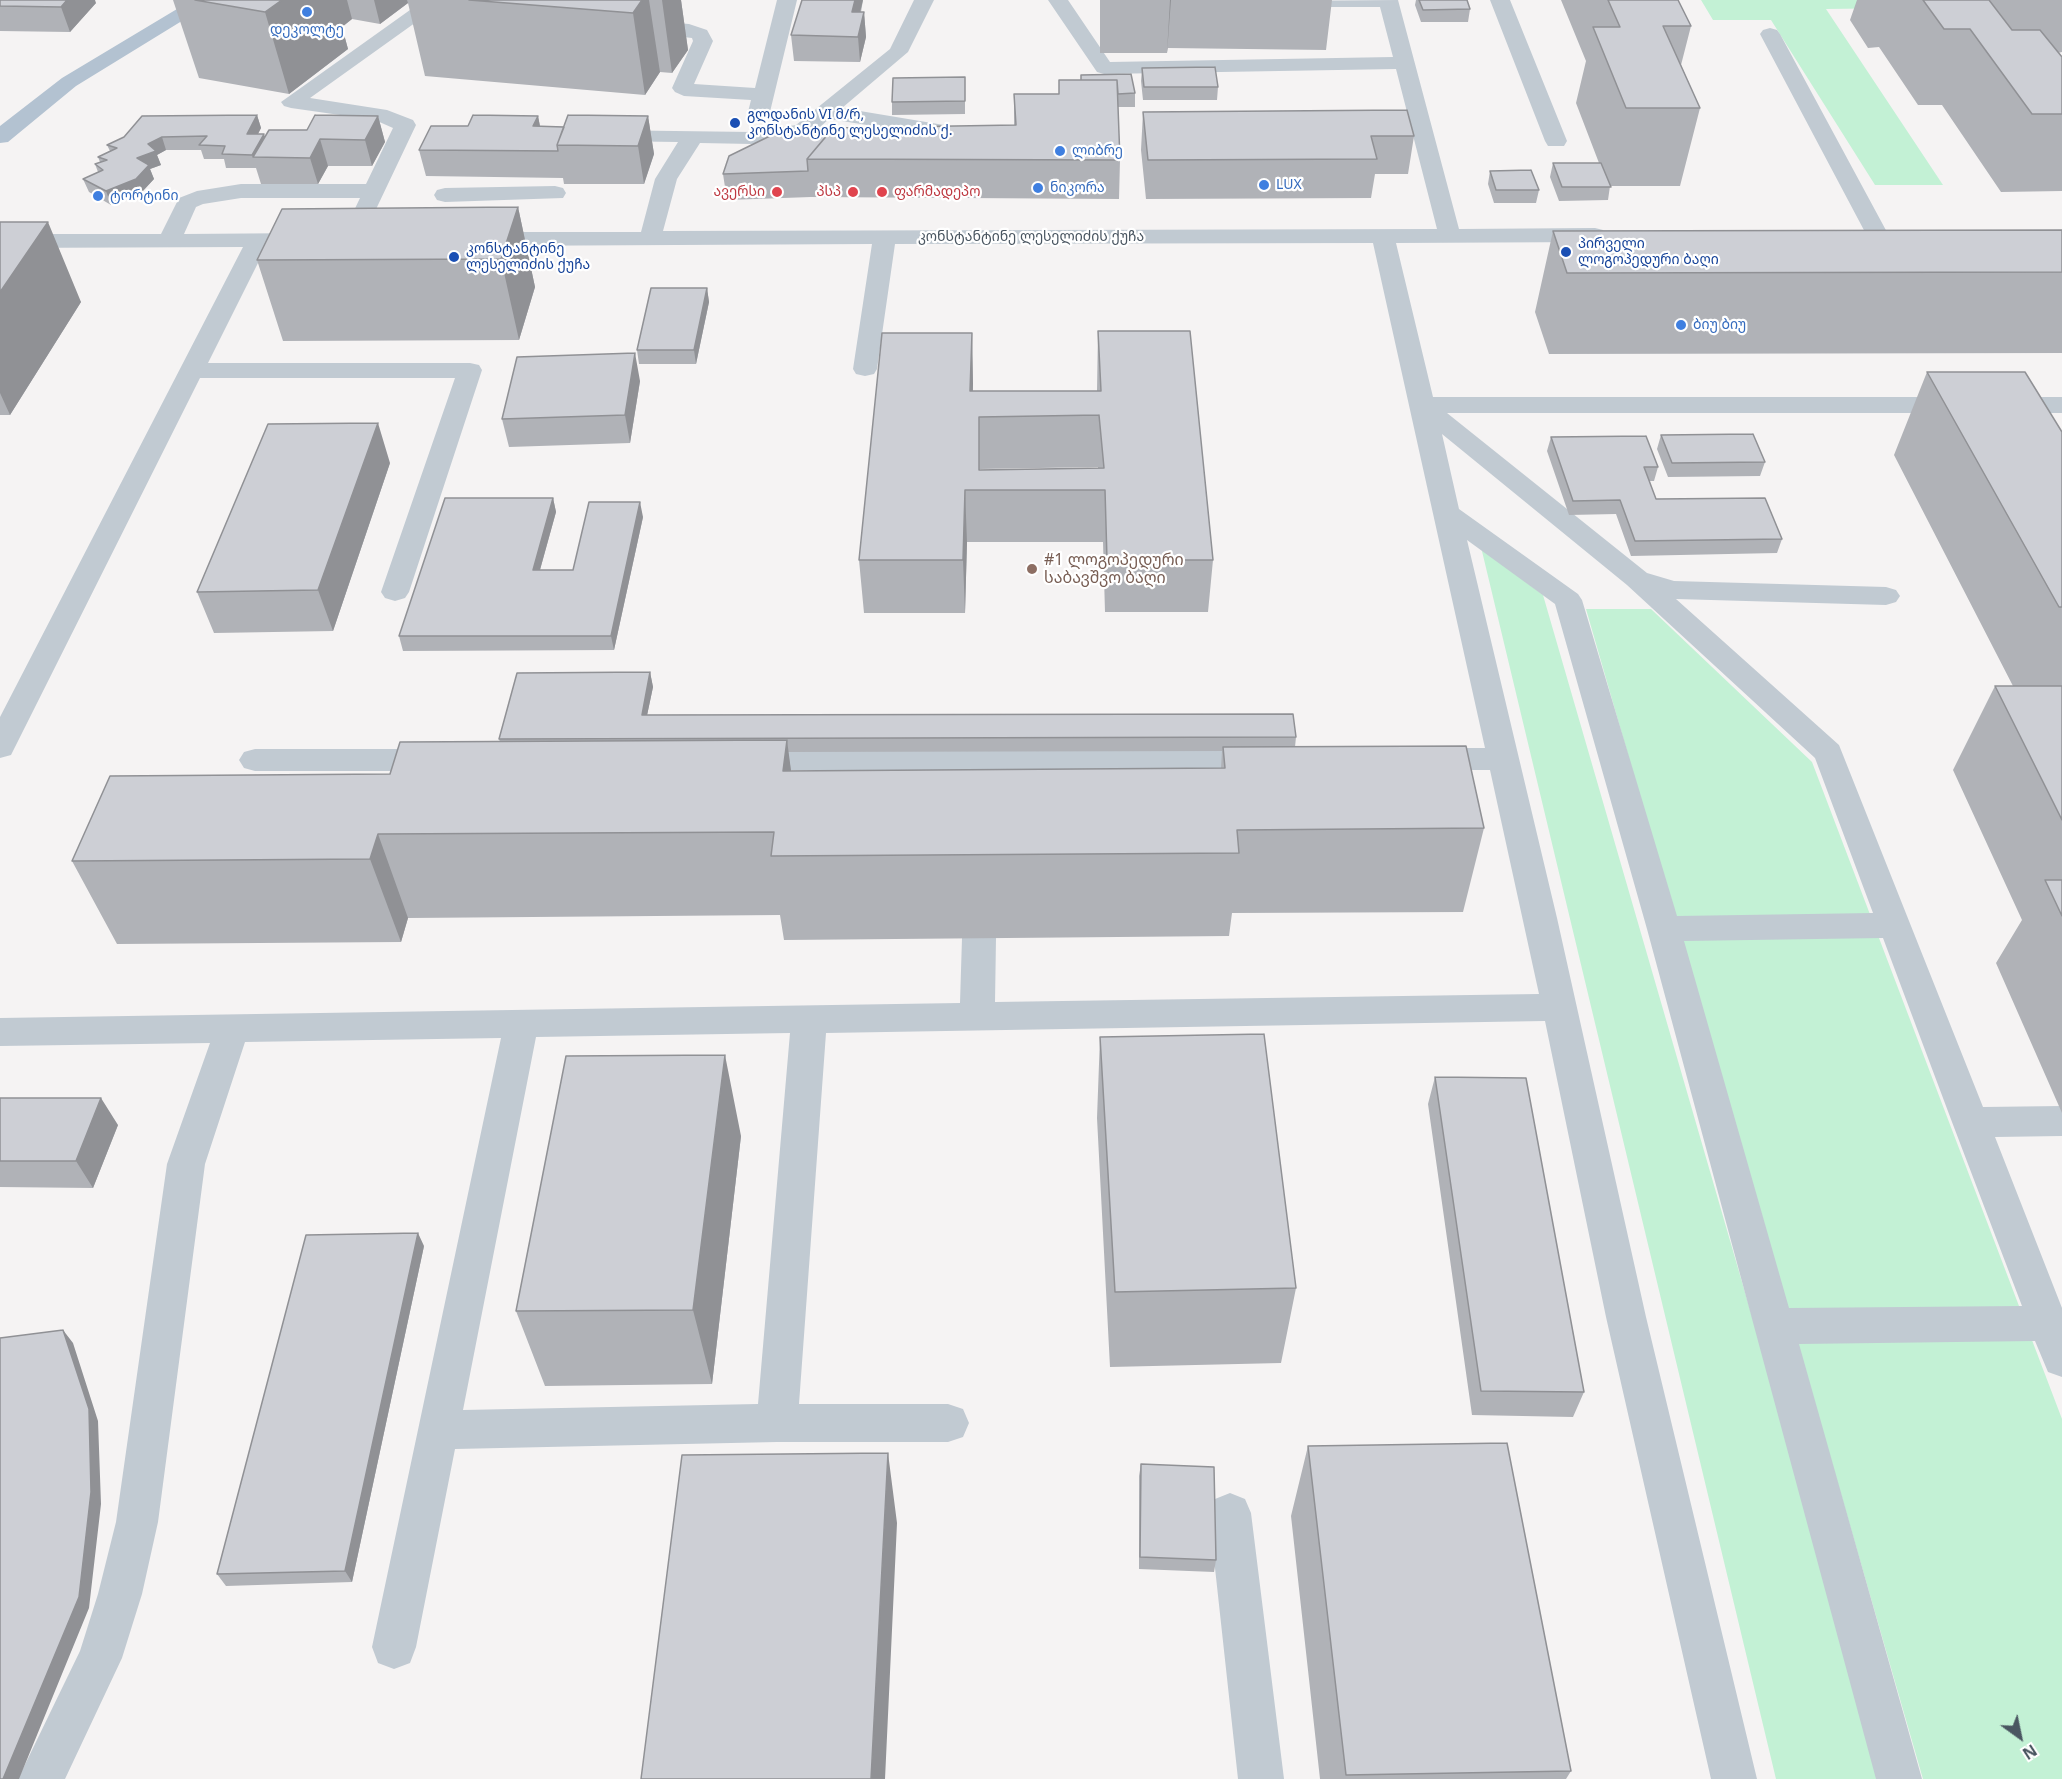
<!DOCTYPE html>
<html>
<head>
<meta charset="utf-8">
<style>
  body { margin:0 }
  #map { position:relative; width:2062px; height:1779px; overflow:hidden; background:#f5f3f3; font-family:"Noto Sans",sans-serif }
  canvas { display:block }
  .north { position:absolute; left:1990px; top:1707px; width:60px; height:60px; -webkit-text-stroke:4px #fff; paint-order:stroke; rotate:147deg; font-size:16px; font-weight:700; line-height:24px; text-align:center; color:#4a5661 }
  .north::after { content:''; display:block; margin:auto; width:21px; height:27px; background:#4a5661; clip-path:polygon(50% 0,100% 100%,50% 72%,0 100%) }
</style>
</head>
<body>
<div id="map">
<canvas width="2062" height="1779"></canvas>
<div class="north">N</div>
</div>
<script>
const ctx = document.querySelector('canvas').getContext('2d');
ctx.lineJoin = 'round';
function paint(path, color) {
  ctx.fillStyle = color;
  ctx.fill(path, 'evenodd');
}
function shape(rows) {
  const path = new Path2D();
  for (const r of rows) {
    path.moveTo(r[0], r[1]);
    for (let i = 2; i < r.length; i += 2) path.lineTo(r[i], r[i + 1]);
  }
  return path;
}
function strokePath(path, color, width, dash) {
  ctx.strokeStyle = color;
  ctx.lineWidth = width;
  ctx.lineCap = dash ? 'butt' : 'round';
  ctx.setLineDash(dash || []);
  ctx.stroke(path);
}
function write(font, color, halo, rows, align = 'center') {
  ctx.font = font + ' "Noto Sans","Noto Sans Georgian",sans-serif';
  ctx.lineWidth = 4.5;
  ctx.setLineDash([]);
  ctx.textBaseline = 'middle';
  ctx.strokeStyle = halo;
  ctx.fillStyle = color;
  for (const [text, x, y, turn = 0] of rows) {
    ctx.save();
    ctx.translate(x, y);
    ctx.rotate((+turn || 0) * Math.PI / 180);
    ctx.textAlign = isNaN(turn) ? turn : align;
    if (halo) ctx.strokeText(text, 0, 0);
    ctx.fillText(text, 0, 0);
    ctx.restore();
  }
}
const green = shape([
  [1701,0,2062,0,2062,6,1826,9,1943,185,1875,185,1771,20,1713,20],
  [1481,547,1543,595,1886,1779,1776,1779],
  [1586,609,1651,609,1812,762,2062,1419,2062,1779,1923,1779]
]);
const minor = shape([
  [424,0,447,0,310,98,387,110,413,120,416,125,359,245,351,247,343,245,340,240,360,198,241,198,203,204,196,207,184,234,311,233,319,235,322,240,319,245,311,247,266,247,208,363,470,363,479,365,482,370,409,592,405,598,395,601,385,598,381,592,455,378,200,378,15,747,11,755,0,758,0,717,243,247,0,248,0,234,161,234,179,198,197,191,241,184,366,184,393,128,375,120,291,108,284,106,281,102,424,0],
  [777,0,797,0,769,116,765,120,758,122,751,120,747,116,751,100,684,96,675,92,672,88,693,41,692,38,641,32,631,26,641,20,689,24,707,30,713,41,694,84,755,88,777,0],
  [914,0,934,0,908,52,842,108,956,127,964,128,967,133,964,138,956,139,829,119,810,136,802,137,752,144,700,143,677,179,663,231,1437,229,1396,69,1104,74,1097,72,1048,0,1068,0,1110,62,1393,57,1380,7,1288,7,1278,1,1398,0,1459,229,1595,228,1603,230,1606,235,1603,240,1595,242,1396,243,1433,397,2062,397,2062,413,1447,413,1647,573,1674,581,1886,587,1896,590,1900,596,1896,602,1886,605,1676,599,1839,745,1983,1107,2062,1106,2062,1136,1995,1137,2062,1308,2062,1377,2048,1372,2035,1341,1799,1344,1922,1779,1876,1779,1647,929,1555,604,1467,540,1557,918,1646,1317,1757,1779,1711,1779,1606,1317,1545,1021,826,1033,799,1404,948,1404,963,1409,969,1423,963,1437,948,1442,777,1442,455,1449,416,1647,410,1663,394,1669,378,1663,372,1647,501,1038,245,1042,205,1164,158,1522,142,1594,122,1658,65,1779,18,1779,80,1651,98,1594,116,1522,167,1164,210,1043,0,1046,0,1018,960,1003,962,938,967,929,979,925,991,929,996,938,995,1002,1539,994,1490,770,1423,770,1412,767,1408,759,1412,751,1423,748,1485,748,1373,243,895,244,877,369,874,374,865,376,856,374,853,369,872,244,480,246,472,244,469,239,472,234,480,232,641,232,655,179,678,142,605,141,597,140,594,135,597,130,752,132,796,125,890,49,914,0],
  [1442,434,1627,585,1815,758,1873,913,1677,916,1582,600,1578,594,1459,509,1442,434],
  [1883,938,1952,1122,2022,1306,1789,1308,1684,941,1883,938],
  [790,1033,758,1404,463,1410,536,1037,790,1033],
  [1490,0,1510,0,1567,141,1564,146,1548,146,1545,141,1490,0],
  [1770,28,1777,30,1780,34,1888,234,1885,239,1869,239,1866,234,1760,34,1763,30,1770,28],
  [555,186,563,188,566,193,563,198,445,202,437,200,434,195,437,190,445,188,555,186],
  [745,748,1266,748,1277,751,1281,759,1277,767,1266,770,745,770,734,767,730,759,734,751,745,748],
  [255,749,438,749,449,752,454,760,449,768,438,771,255,771,244,768,239,760,244,752,255,749],
  [1230,1493,1245,1499,1251,1513,1284,1779,1238,1779,1209,1513,1215,1499,1230,1493]
]);
const major = shape([
  [192,0,216,0,76,86,8,142,0,143,0,126,62,78,192,0]
]);
const wall = shape([
  [0,0,96,3,70,32,0,31],
  [173,0,681,0,688,50,672,73,660,72,645,95,425,76,408,3,380,24,352,19,342,27,348,49,289,94,199,78],
  [863,0,861,12,864,12,866,37,860,62,794,61,791,35],
  [1100,0,1332,0,1326,50,1168,48,1167,53,1100,53],
  [1416,0,1467,0,1470,9,1468,22,1421,22,1415,5],
  [1561,0,1678,0,1691,26,1681,65,1700,108,1680,186,1610,186,1608,200,1559,201,1550,177,1553,163,1599,163,1576,103,1586,61],
  [1857,0,2062,0,2062,52,2058,53,2062,57,2062,191,2001,192,1942,105,1918,105,1879,47,1868,48,1850,20],
  [1142,68,1218,87,1217,100,1143,100,1141,81],
  [1081,75,1135,93,1135,107,1118,107,1120,160,1119,199,811,197,727,200,723,174,829,133,1014,125,1014,94,1059,94,1081,80],
  [965,77,965,114,892,115,892,102],
  [1143,112,1414,136,1408,174,1375,174,1371,198,1146,199,1141,150],
  [257,115,261,128,258,134,265,136,307,130,378,116,385,142,372,166,328,166,318,184,261,184,256,168,226,168,224,159,204,159,201,150,166,150,157,155,161,165,150,169,154,179,141,193,111,205,89,192,83,179,98,172,95,164,100,162,98,157,110,151,107,145],
  [538,116,540,126,564,127,648,116,654,154,644,184,564,184,563,178,426,176,419,150,468,126],
  [1490,171,1539,190,1536,203,1494,203,1488,184],
  [518,207,535,287,519,340,283,341,257,260],
  [0,222,81,302,10,415,0,415],
  [2062,230,2062,353,1549,354,1535,312,1553,231],
  [707,288,709,302,696,364,639,364,637,350],
  [1098,331,1213,560,1208,612,1105,612,1103,542,967,542,965,613,864,613,859,560,972,333,973,391,1097,391],
  [1098,467,1098,468,980,470,980,469],
  [1927,372,2062,432,2062,1113,1996,963,2022,920,1953,770,1995,686,2013,686,1894,455],
  [640,381,630,443,509,447,502,419],
  [1661,435,1765,462,1760,476,1668,477,1657,449],
  [1551,437,1658,467,1654,481,1649,481,1656,499,1782,539,1777,553,1631,556,1616,514,1569,515,1547,451],
  [390,463,333,631,214,633,197,592],
  [553,498,556,512,540,570,573,570,643,517,614,650,403,651,399,636],
  [650,672,653,687,647,715,1296,737,1295,747,1484,828,1463,912,1232,913,1229,936,784,940,780,915,408,918,401,942,117,944,72,861,390,774,500,742,499,739],
  [1222,751,1221,768,791,771,788,752],
  [1100,1037,1296,1288,1281,1363,1110,1367,1097,1118],
  [1435,1077,1584,1392,1573,1417,1472,1415,1428,1104],
  [0,1098,118,1125,93,1188,0,1187],
  [741,1136,712,1384,545,1386,516,1311],
  [424,1246,352,1582,226,1586,217,1574],
  [1308,1446,1571,1771,1566,1779,1320,1779,1291,1516],
  [1141,1464,1216,1560,1214,1572,1139,1569,1139,1476]
]);
const shadedWall = shape([
  [67,0,95,0,96,3,70,32,61,7],
  [282,0,347,0,352,19,342,27,348,49,289,94,265,12],
  [374,0,407,0,408,3,380,24],
  [642,0,649,0,660,72,645,95,633,13],
  [662,0,681,0,688,50,672,73],
  [855,0,863,0,854,37,852,12],
  [1170,0,1171,0,1167,53],
  [864,12,866,37,860,62,858,37],
  [257,115,261,128,251,147,247,134],
  [378,116,385,142,372,166,365,140],
  [538,116,543,142,533,126],
  [648,116,654,154,644,184,638,146],
  [264,134,268,147,253,157,252,155],
  [162,137,166,150,157,155,161,165,150,169,154,179,141,193,111,205,106,191,137,158,148,144],
  [320,139,328,166,318,184,310,158],
  [518,207,535,287,519,340,501,259],
  [48,222,81,302,10,415,0,393,0,292],
  [707,288,709,302,696,364,694,350],
  [972,333,973,384,971,443,970,391],
  [635,353,640,381,630,443,625,415],
  [378,423,390,463,333,631,318,590],
  [965,490,967,542,965,613,963,560],
  [553,498,556,512,536,584,533,570],
  [640,502,643,517,614,650,611,636],
  [650,672,653,687,644,730,642,715],
  [787,740,798,824,783,771],
  [378,834,408,918,401,942,370,859],
  [725,1055,741,1136,712,1384,693,1310],
  [101,1098,118,1125,93,1188,76,1161],
  [418,1233,424,1246,352,1582,345,1571],
  [63,1330,73,1343,98,1421,101,1504,89,1608,19,1779,3,1779],
  [888,1453,897,1523,885,1779,871,1779]
]);
const building = shape([
  [0,0,67,0,61,7,0,6,0,0],
  [195,0,282,0,265,12,195,0],
  [469,0,642,0,633,13,469,0],
  [802,0,855,0,852,12,864,12,858,37,791,35,802,0],
  [1419,0,1467,0,1470,9,1423,10,1419,0],
  [1608,0,1678,0,1691,26,1663,26,1700,108,1626,108,1593,27,1620,27,1608,0],
  [1923,0,1989,0,2012,30,2040,30,2062,57,2062,114,2032,114,1970,29,1944,29,1923,0],
  [1215,67,1218,87,1144,87,1142,68,1215,67],
  [1131,74,1135,93,1118,94,1117,80,1081,80,1081,75,1131,74],
  [965,77,965,101,892,102,893,78,965,77],
  [1059,80,1117,80,1120,160,807,159,833,128,1016,125,1014,94,1059,94,1059,80],
  [1407,110,1414,136,1371,136,1377,159,1148,160,1143,112,1407,110],
  [257,115,247,134,264,134,252,155,222,154,225,146,199,145,207,136,162,137,148,144,156,151,137,158,149,165,136,179,106,191,83,179,103,170,95,164,107,160,98,157,117,148,107,145,124,137,142,116,257,115],
  [315,115,378,116,365,140,320,139,310,158,253,157,269,130,307,130,315,115],
  [473,115,538,116,533,126,564,127,557,145,558,151,419,150,431,126,468,126,473,115],
  [568,115,648,116,638,146,557,145,568,115],
  [776,133,829,133,807,159,808,171,723,174,729,156,776,133],
  [1553,163,1601,163,1611,187,1562,187,1553,163],
  [1531,170,1539,190,1496,190,1490,171,1531,170],
  [518,207,501,259,257,260,282,209,518,207],
  [0,222,48,222,0,292,0,222],
  [2062,230,2062,272,1567,273,1553,231,2062,230],
  [651,288,707,288,694,350,637,350,651,288],
  [1098,331,1190,331,1213,560,1107,560,1105,490,965,490,963,560,859,560,882,333,972,333,970,391,1101,391,1098,331],
  [1099,415,1104,468,979,470,979,417,1099,415],
  [635,353,625,415,502,419,517,357,635,353],
  [1927,372,2025,372,2062,432,2062,607,2059,607,1927,372],
  [378,423,318,590,197,592,268,424,378,423],
  [1753,434,1765,462,1672,463,1661,435,1753,434],
  [1646,436,1658,467,1644,467,1656,499,1765,498,1782,539,1635,541,1620,500,1573,501,1551,437,1646,436],
  [445,498,553,498,533,570,573,570,589,502,640,502,611,636,399,636,445,498],
  [650,672,642,715,1293,714,1296,737,499,739,517,673,650,672],
  [1995,686,2062,686,2062,820,1995,686],
  [787,740,783,771,1225,768,1223,747,1466,746,1484,828,1237,830,1239,853,771,856,774,832,378,834,370,859,72,861,110,776,390,774,400,742,787,740],
  [2045,880,2062,880,2062,916,2045,880],
  [1264,1034,1296,1288,1115,1292,1100,1037,1264,1034],
  [725,1055,693,1310,516,1311,566,1056,725,1055],
  [1435,1077,1526,1078,1584,1392,1481,1391,1435,1077],
  [0,1098,101,1098,76,1161,0,1161,0,1098],
  [418,1233,345,1571,217,1574,306,1235,418,1233],
  [63,1330,89,1409,91,1492,79,1597,3,1779,0,1779,0,1338,63,1330],
  [1507,1443,1571,1771,1346,1775,1308,1446,1507,1443],
  [888,1453,871,1779,641,1779,682,1455,888,1453],
  [1141,1464,1214,1467,1216,1560,1140,1557,1141,1464]
]);
const markers = [
  [307,12,6,"#3f7fe0"],
  [735,123,6,"#1a4fb4"],
  [1060,151,6,"#3f7fe0"],
  [1264,185,6,"#3f7fe0"],
  [1038,188,6,"#3f7fe0"],
  [777,192,6,"#e0444e"],
  [853,192,6,"#e0444e"],
  [882,192,6,"#e0444e"],
  [98,196,6,"#3f7fe0"],
  [1566,252,6,"#1a4fb4"],
  [454,257,6,"#1a4fb4"],
  [1681,325,6,"#3f7fe0"],
  [1032,569,6,"#8d6e63"]
];
const farShopnames = [
  ["დეკოლტე",307,30,"center"],
  ["ლიბრე",1072,151],
  ["LUX",1276,185],
  ["ნიკორა",1050,188],
  ["ტორტინი",110,196],
  ["ბიუ ბიუ",1693,325]
];
const farTransitnames = [
  ["გლდანის VI მ/რ,",747,115],
  ["კონსტანტინე ლესელიძის ქ.",747,131],
  ["პირველი",1578,244],
  ["ლოგოპედური ბაღი",1578,260],
  ["კონსტანტინე",466,249],
  ["ლესელიძის ქუჩა",466,265]
];
const farHealthnames = [
  ["ავერსი",765,192],
  ["პსპ",841,192],
  ["ფარმადეპო",894,192,"left"]
];
const farStreetnames = [
  ["კონსტანტინე ლესელიძის ქუჩა",1031,237]
];
const educationNames = [
  ["#1 ლოგოპედური",1044,560],
  ["საბავშვო ბაღი",1044,578]
];
paint(green, '#c3f1d5');
paint(minor, '#c1cad2');
paint(major, '#b3c2d1');
paint(wall, '#b0b2b7');
paint(shadedWall, '#909195');
paint(building, '#cdcfd5');
strokePath(building, '#909195', 1.5);
for (const [x, y, r, color] of markers) {
  const dot = new Path2D();
  dot.arc(x, y, r, 0, 2 * Math.PI);
  ctx.fillStyle = color;
  ctx.fill(dot);
  strokePath(dot, '#fff', 2);
}
write('14px', '#366cbe', '#fff', farShopnames, 'left');
write('14px', '#164399', '#fff', farTransitnames, 'left');
write('14px', '#be3a42', '#fff', farHealthnames, 'right');
write('14px', '#4a5661', '#fff', farStreetnames);
write('16px', '#785e54', '#fff', educationNames, 'left');
</script>
</body>
</html>
